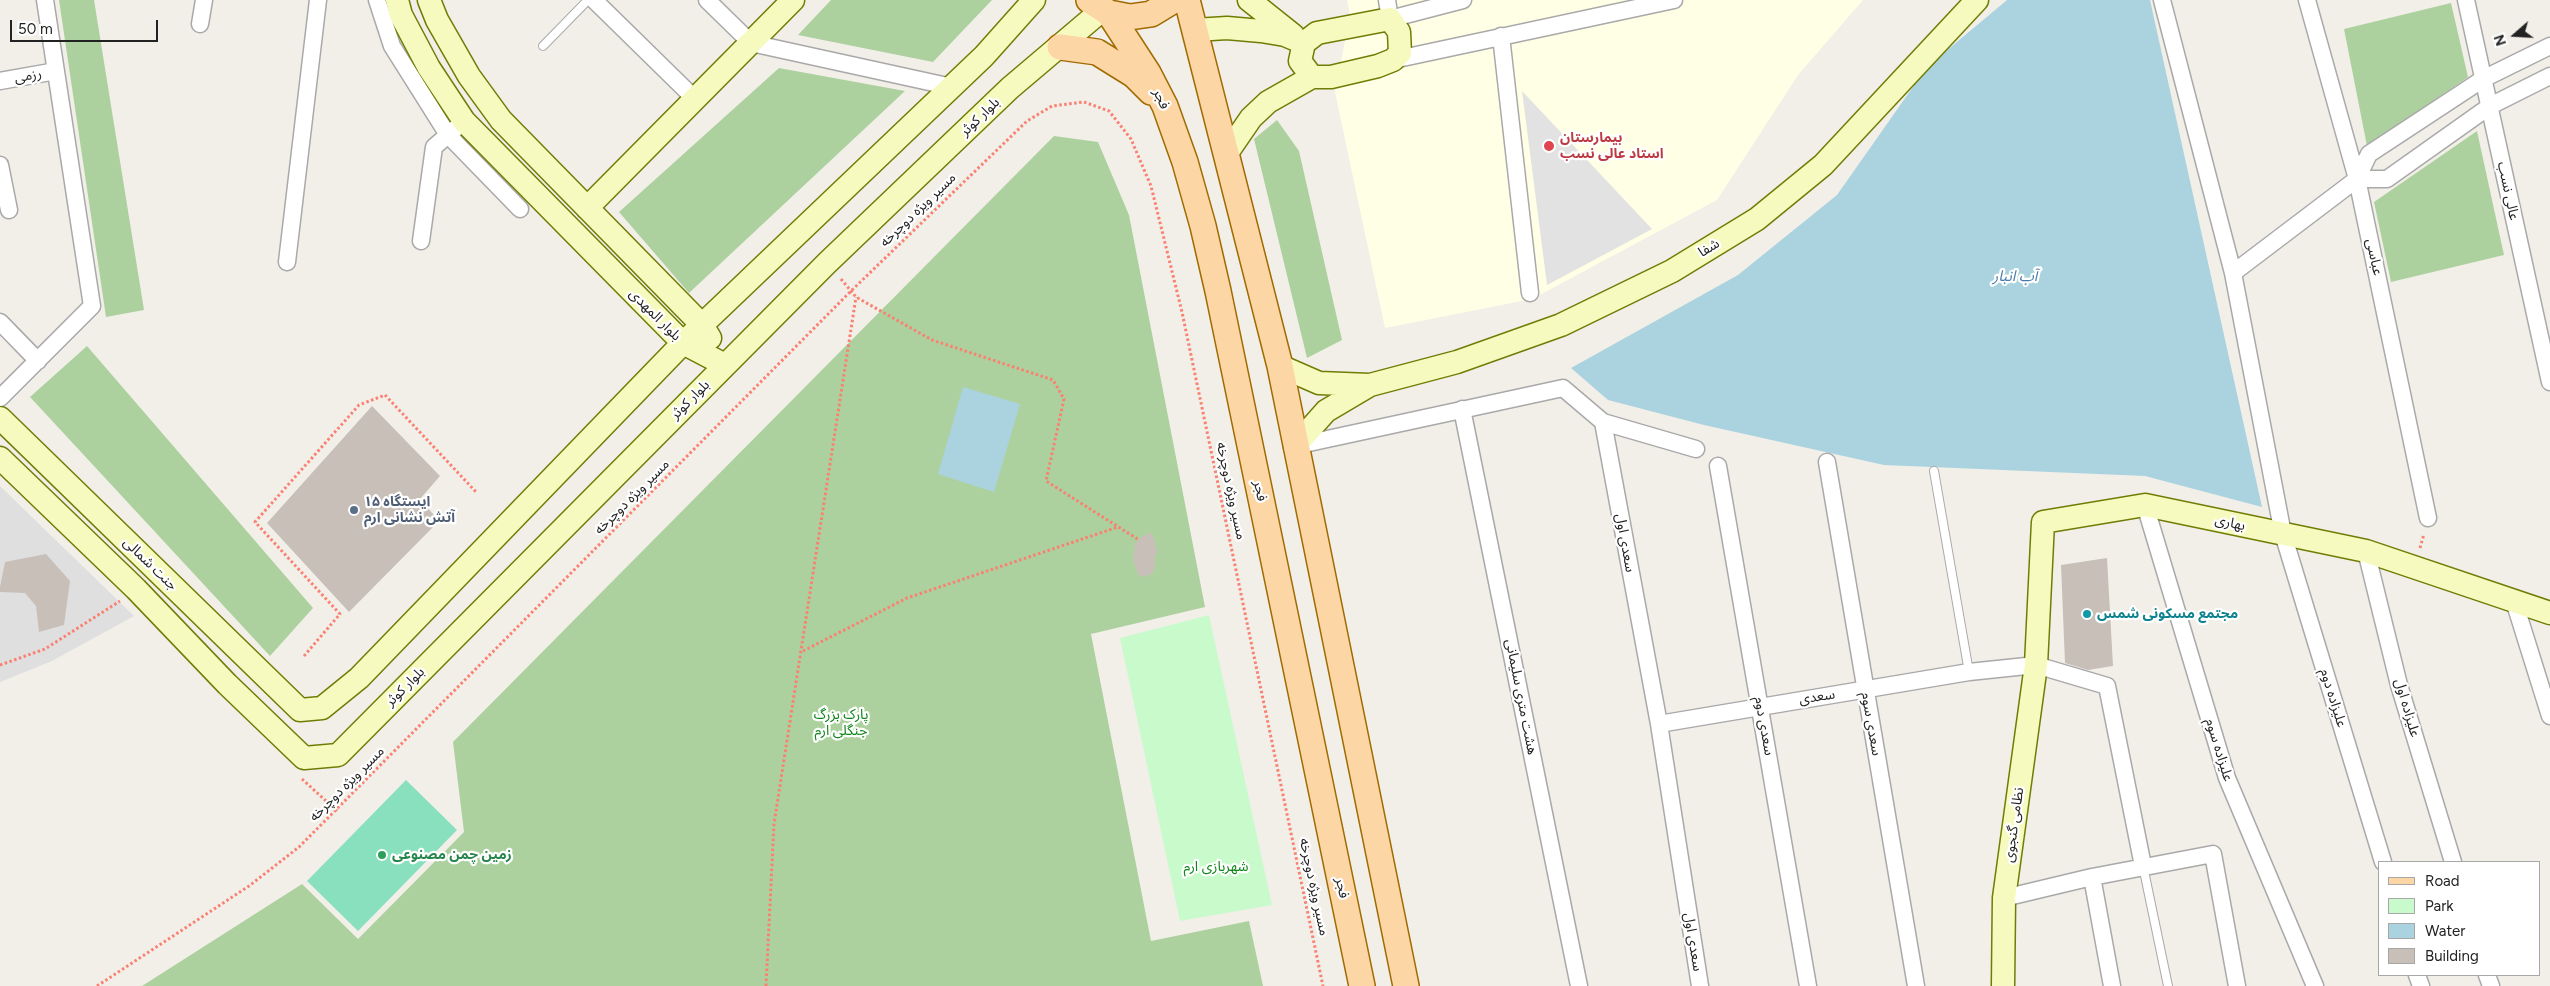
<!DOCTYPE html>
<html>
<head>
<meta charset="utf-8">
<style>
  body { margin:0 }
  #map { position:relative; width:2550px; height:986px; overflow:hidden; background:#f2efe9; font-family:Figtree,sans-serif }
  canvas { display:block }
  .legend { position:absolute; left:2378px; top:861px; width:162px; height:115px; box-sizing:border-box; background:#fff; border:1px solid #a7a7a7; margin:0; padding:6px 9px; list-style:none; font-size:15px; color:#222 }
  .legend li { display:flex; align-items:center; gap:10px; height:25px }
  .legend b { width:25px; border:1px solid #a7a7a7 }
  .north { position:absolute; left:2490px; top:10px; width:50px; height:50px; -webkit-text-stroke:4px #fff; paint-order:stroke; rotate:251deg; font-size:14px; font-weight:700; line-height:20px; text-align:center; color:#222 }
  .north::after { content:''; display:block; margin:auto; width:18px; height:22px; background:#222; clip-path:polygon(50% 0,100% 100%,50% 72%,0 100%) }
  .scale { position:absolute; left:10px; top:20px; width:148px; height:22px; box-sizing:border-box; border:2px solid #222; border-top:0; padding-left:6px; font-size:15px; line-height:18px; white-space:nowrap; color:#222; -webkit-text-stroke:4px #fff; paint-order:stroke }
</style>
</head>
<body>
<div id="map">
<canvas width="2550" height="986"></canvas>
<ul class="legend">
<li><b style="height:6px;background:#fcd6a4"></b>Road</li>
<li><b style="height:14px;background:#c8facc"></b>Park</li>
<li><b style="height:14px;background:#aad3df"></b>Water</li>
<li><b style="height:14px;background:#c7bfb8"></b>Building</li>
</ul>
<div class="north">N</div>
<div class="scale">50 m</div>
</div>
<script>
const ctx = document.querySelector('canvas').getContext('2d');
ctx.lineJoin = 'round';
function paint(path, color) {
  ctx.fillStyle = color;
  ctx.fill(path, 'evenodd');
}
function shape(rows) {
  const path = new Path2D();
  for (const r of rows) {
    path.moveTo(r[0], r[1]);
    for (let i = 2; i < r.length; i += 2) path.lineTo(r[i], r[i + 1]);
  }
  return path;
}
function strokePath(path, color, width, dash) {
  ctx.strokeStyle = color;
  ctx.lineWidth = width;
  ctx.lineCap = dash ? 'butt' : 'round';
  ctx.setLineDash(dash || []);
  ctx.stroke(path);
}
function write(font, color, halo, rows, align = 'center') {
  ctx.font = font + ' Figtree,"Noto Sans Arabic",sans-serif';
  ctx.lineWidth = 4.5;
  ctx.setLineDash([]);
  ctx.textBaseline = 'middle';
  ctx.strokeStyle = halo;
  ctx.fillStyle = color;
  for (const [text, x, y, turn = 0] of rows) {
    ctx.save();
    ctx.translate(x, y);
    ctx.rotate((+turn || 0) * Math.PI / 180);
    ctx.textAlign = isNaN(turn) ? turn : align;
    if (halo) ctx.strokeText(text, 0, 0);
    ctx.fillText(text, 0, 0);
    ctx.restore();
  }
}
const residential = shape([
  [0,486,134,616,52,661,0,682]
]);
const education = shape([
  [1347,0,1863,0,1798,75,1717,200,1532,299,1385,328,1335,92,1350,15]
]);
const forest = shape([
  [59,0,94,0,144,310,106,317],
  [831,0,992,0,933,62,798,35],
  [2451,3,2468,77,2367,146,2344,29],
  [779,68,905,91,689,293,619,212],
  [1277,120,1299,151,1342,340,1307,358,1254,139],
  [2477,131,2504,255,2391,282,2374,202],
  [1054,136,1098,142,1129,215,1205,607,1091,634,1151,941,1249,921,1263,986,142,986,302,884,358,939,464,832,453,742],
  [87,346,313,608,270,656,30,397]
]);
const park = shape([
  [1209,615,1272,905,1180,921,1120,638]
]);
const pitch = shape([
  [406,780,457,830,358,931,307,881]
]);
const parking = shape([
  [1522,91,1652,229,1547,285]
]);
const water = shape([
  [2007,0,2150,0,2262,507,2145,476,1884,465,1704,425,1608,400,1571,368,1738,275,1837,195,1927,67],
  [963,387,1020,404,994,492,938,474]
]);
const building = shape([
  [372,406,440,476,420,499,439,521,349,612,267,523],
  [1152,533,1158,553,1155,554,1155,567,1152,574,1141,577,1137,572,1133,560,1135,543,1142,536],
  [46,554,70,581,64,625,39,632,36,606,25,593,0,592,0,587,5,562],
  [2107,558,2113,666,2088,670,2065,663,2061,565]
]);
const path = shape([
  [841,279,856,297,932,340,1053,380,1064,399,1046,481,1139,540],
  [2420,548,2424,534],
  [803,651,907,598,1118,527],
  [304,656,340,614,255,522,359,405,385,395,477,493],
  [0,665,45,649,120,601],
  [302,779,337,811],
  [97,986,249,886,299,847,851,291,1027,121,1052,106,1084,102,1109,111,1131,139,1151,186,1182,312,1323,986],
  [766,986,774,824,856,297]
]);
const lane = shape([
  [543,46,588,0],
  [1934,471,1969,672],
  [2143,866,2168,986]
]);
const street = shape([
  [377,0,392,46,448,135,520,209],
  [594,0,695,99],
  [707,0,751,43,952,87],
  [1387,0,1390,19,1463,0],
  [2162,0,2233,273,2283,534,2383,862],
  [2307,0,2357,179,2428,518],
  [2466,0,2550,382],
  [200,24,204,0],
  [1501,36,1530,293],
  [1393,60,1674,0],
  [0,81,56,71],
  [0,165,9,210],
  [2357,179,2387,179,2490,106,2550,76],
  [421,241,434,147,456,128],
  [287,262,318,0],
  [2233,273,2357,179,2369,154,2483,79,2550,46],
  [0,322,38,361],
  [0,398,92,306,45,0],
  [1462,409,1579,986],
  [1603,422,1696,449],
  [1295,446,1563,388,1603,422,1659,724,1700,986],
  [1827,462,1916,986],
  [1718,466,1808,986],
  [2145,505,2227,778,2315,986],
  [2366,551,2399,685,2453,862],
  [2514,601,2550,716],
  [1659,724,1969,672,2036,665,2107,686,2143,866],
  [2092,877,2112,986],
  [2004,898,2092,877,2213,854,2237,986],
  [2417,975,2421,986],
  [2487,975,2491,986]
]);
const secondary = shape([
  [397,0,401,15,429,68,464,121,683,343,725,365],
  [429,0,437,20,469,76,501,120,702,325,710,338],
  [1249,0,1293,35],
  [1390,19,1399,32,1400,53,1393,60,1378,66,1331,77,1312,77,1300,61,1304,43,1317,33,1390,19],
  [1195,30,1227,28,1261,31,1285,35,1304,43],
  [1227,153,1251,118,1268,102,1312,77],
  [587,208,793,0],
  [1280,366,1319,383,1370,385,1326,411,1295,446],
  [1370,385,1457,362,1561,325,1672,271,1757,219,1823,165,1977,0],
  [0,418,300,710],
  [0,458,136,589,227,684,304,758,338,755,827,263,1010,88,1102,10],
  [300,710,322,708,359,678,683,343,984,56,1034,0],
  [2003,986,2004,898,2036,665,2043,522,2145,505,2366,551,2550,613]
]);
const primary = shape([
  [1089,0,1109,13,1130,17,1151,14,1174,0],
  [1187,0,1280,366,1406,986],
  [1109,13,1148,73,1165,106,1185,162,1203,226,1218,291,1362,986],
  [1060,47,1097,52,1134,75,1151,92]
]);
const markers = [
  [1549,146,6,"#e0444e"],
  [354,510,5,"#5c6f8a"],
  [2087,614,5,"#0f9aa8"],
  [382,855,5,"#2e9e5b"]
];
const streetNames = [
  ["رزمی",28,76,-10],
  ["فجر",1161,99,65],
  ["بلوار کوثر",980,117,-44],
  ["عالی نسب",2508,191,78],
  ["مسیر ویژه دوچرخه",918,210,-44],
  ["شفا",1709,248,-31],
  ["عباسی",2374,257,78],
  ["بلوار المهدی",655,315,45],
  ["بلوار کوثر",690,400,-45],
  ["مسیر ویژه دوچرخه",1231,491,78],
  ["فجر",1260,491,78],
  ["مسیر ویژه دوچرخه",632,497,-45],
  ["بهاری",2230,523,12],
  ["سعدی اول",1625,543,80],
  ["جنت شمالی",150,564,44],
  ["بلوار کوثر",405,687,-45],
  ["هشت متری سلیمانی",1521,697,79],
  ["سعدی",1817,697,-9],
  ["علیزاده دوم",2333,698,73],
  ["علیزاده اول",2407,708,74],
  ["سعدی سوم",1871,724,80],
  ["سعدی دوم",1764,726,80],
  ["علیزاده سوم",2219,750,73],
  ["مسیر ویژه دوچرخه",347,784,-45],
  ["نظامی گنجوی",2014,825,-82],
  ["مسیر ویژه دوچرخه",1314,887,78],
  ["فجر",1342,888,78],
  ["سعدی اول",1693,942,81]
];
const healthNames = [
  ["بیمارستان",1560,138],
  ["استاد عالی نسب",1560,154]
];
const serviceNames = [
  ["ایستگاه ۱۵",364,502],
  ["آتش نشانی ارم",364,518]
];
const cultureNames = [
  ["مجتمع مسکونی شمس",2097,614]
];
const parkNames = [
  ["پارک بزرگ",841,715],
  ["جنگلی ارم",841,731],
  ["شهربازی ارم",1216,867]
];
const leisureNames = [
  ["زمین چمن مصنوعی",392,855]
];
const waterNames = [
  ["آب انبار",2015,277]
];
paint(residential, '#e0dfdf');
paint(education, '#ffffe5');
paint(forest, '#add19e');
paint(park, '#c8facc');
paint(pitch, '#88e0be');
paint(parking, '#e2e2e2');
paint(water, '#aad3df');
paint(building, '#c7bfb8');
strokePath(lane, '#a9a9a9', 10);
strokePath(street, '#a9a9a9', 19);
strokePath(secondary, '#707d05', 25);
strokePath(primary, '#a06b00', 28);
strokePath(path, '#fa8072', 3, [2.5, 2.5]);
strokePath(lane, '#fff', 8);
strokePath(street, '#fff', 16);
strokePath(secondary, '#f7fabf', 22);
strokePath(primary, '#fcd6a4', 25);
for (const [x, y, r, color] of markers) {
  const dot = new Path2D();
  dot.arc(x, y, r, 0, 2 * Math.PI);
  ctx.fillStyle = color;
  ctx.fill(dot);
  strokePath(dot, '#fff', 2);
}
write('14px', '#222', '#fff', streetNames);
write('bold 14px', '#be3a42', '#fff', healthNames, 'left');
write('bold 14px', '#4e5e75', '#fff', serviceNames, 'left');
write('bold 14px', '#0d838f', '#fff', cultureNames, 'left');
write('14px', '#0c8416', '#fff', parkNames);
write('bold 14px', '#27864d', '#fff', leisureNames, 'left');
write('italic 15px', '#4a7aab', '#fff', waterNames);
</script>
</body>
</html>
